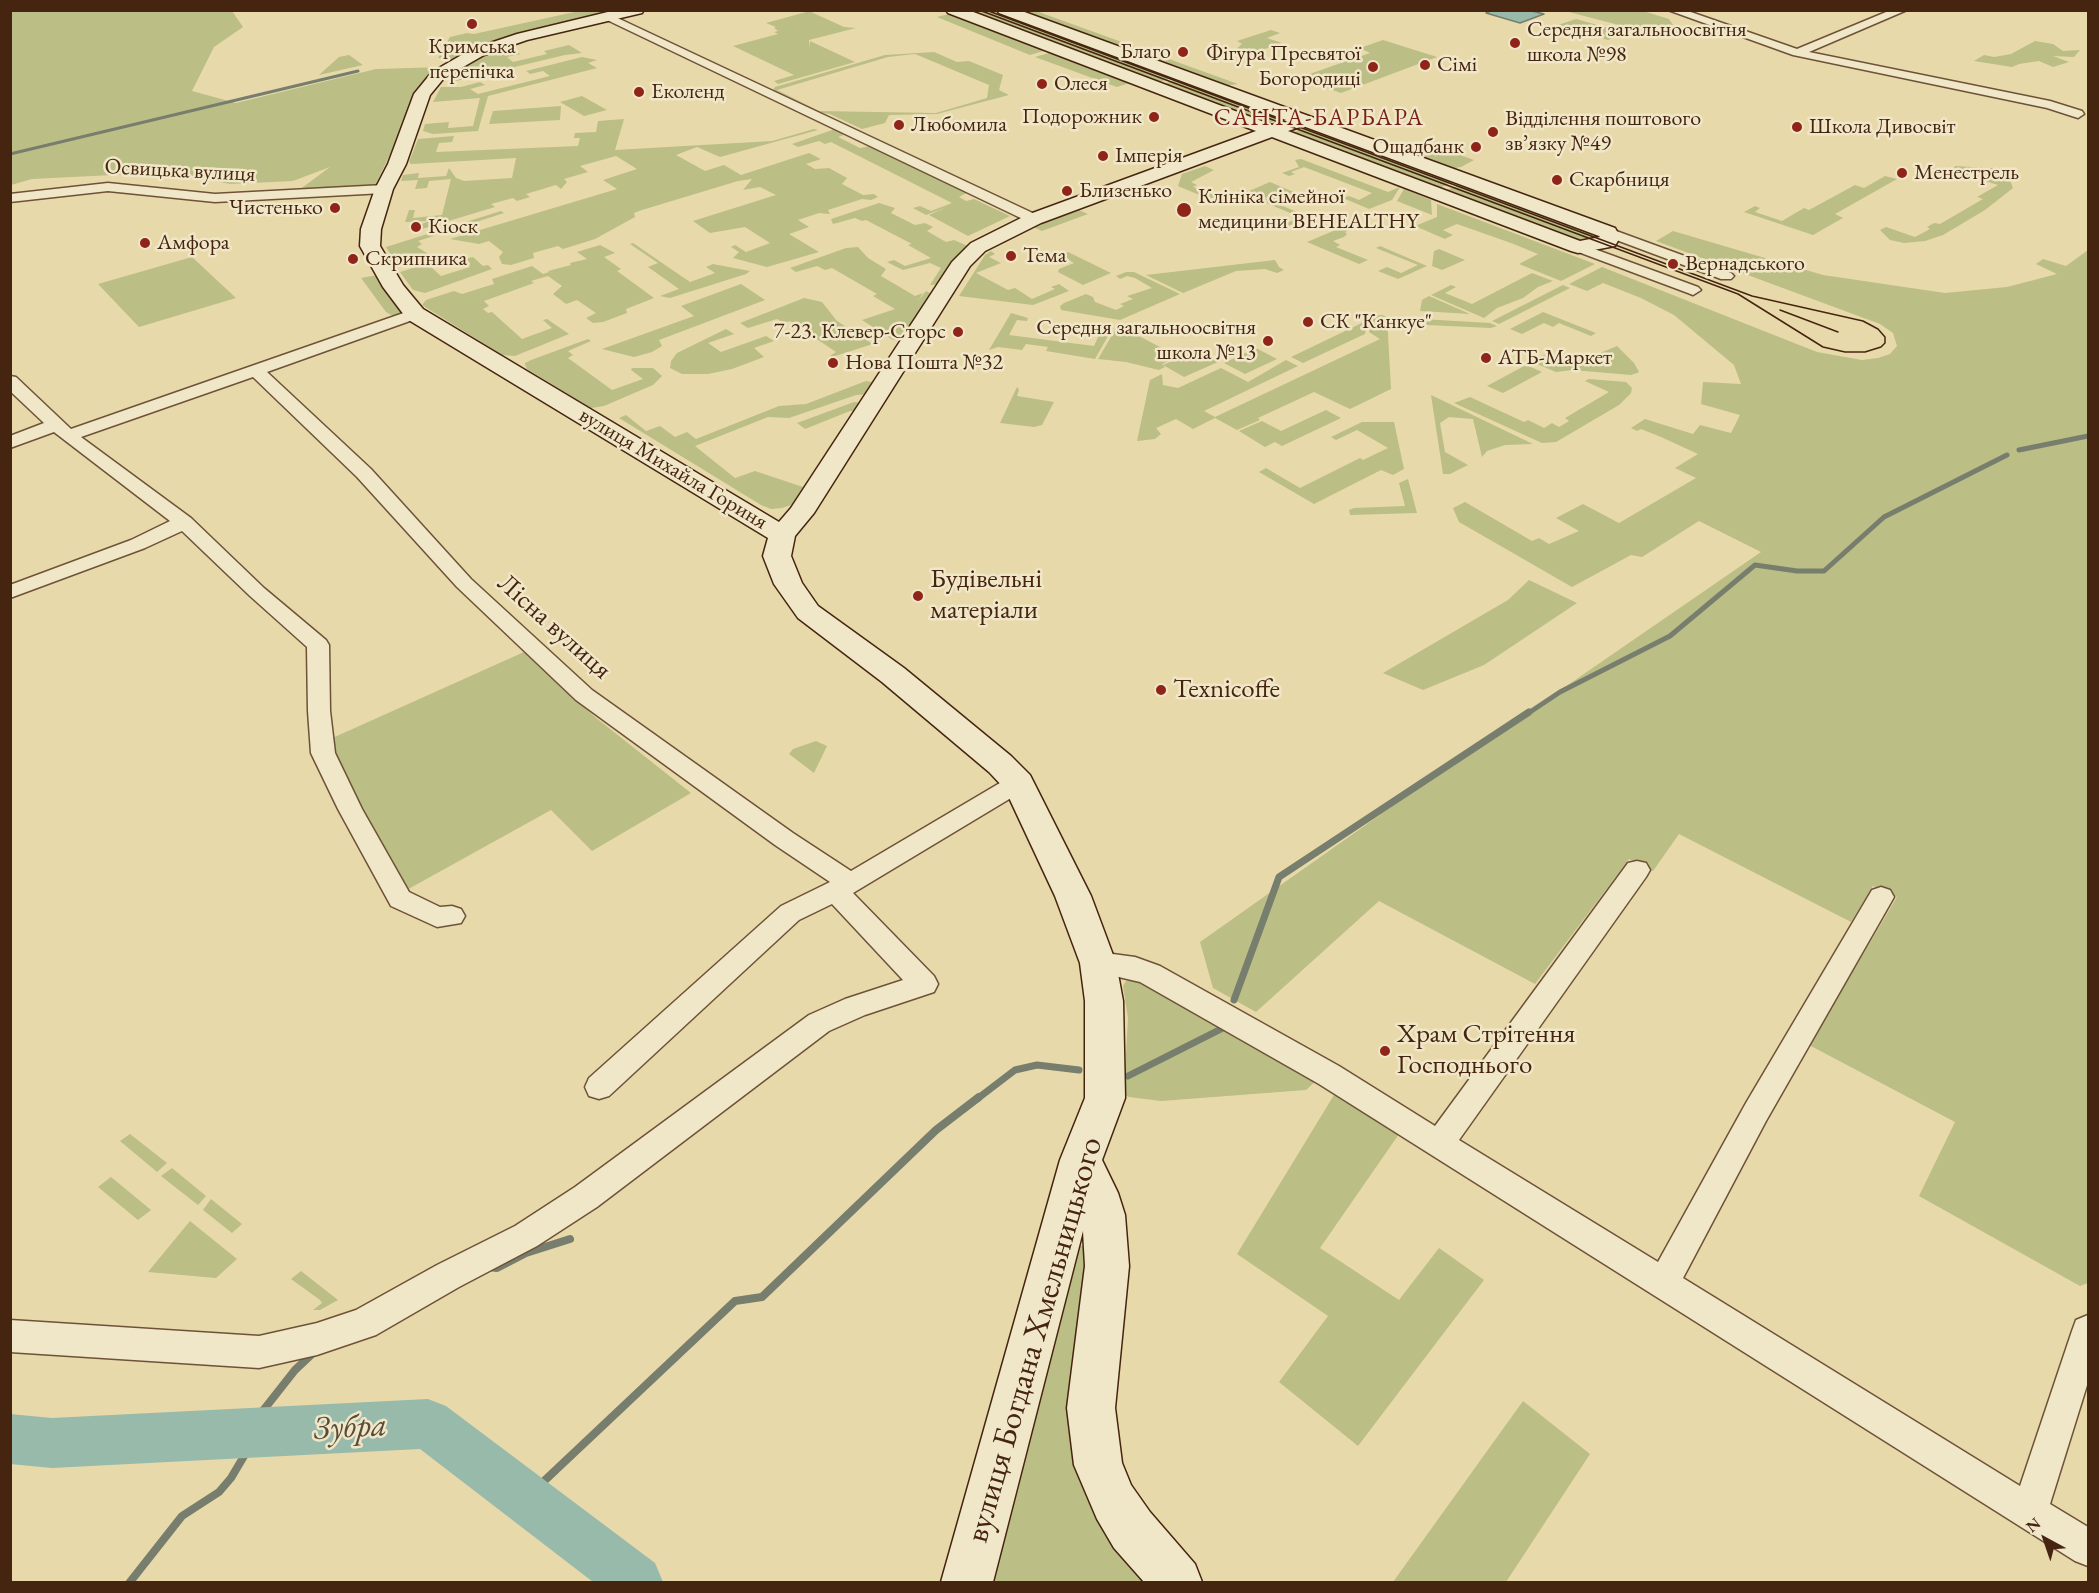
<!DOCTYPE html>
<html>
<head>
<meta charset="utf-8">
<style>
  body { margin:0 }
  #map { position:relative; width:2099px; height:1593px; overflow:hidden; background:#e8d9ab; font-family:"EB Garamond",serif }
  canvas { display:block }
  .frame { position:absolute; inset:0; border:12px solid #462510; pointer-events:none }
  .north { position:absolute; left:2015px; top:1509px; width:60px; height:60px; -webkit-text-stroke:4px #f0e6c8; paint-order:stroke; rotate:320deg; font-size:16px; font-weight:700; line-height:24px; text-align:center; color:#462510 }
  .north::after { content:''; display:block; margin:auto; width:21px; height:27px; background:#462510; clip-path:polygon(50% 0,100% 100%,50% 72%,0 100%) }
</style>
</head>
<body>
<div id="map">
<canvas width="2099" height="1593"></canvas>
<div class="frame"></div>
<div class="north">N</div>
</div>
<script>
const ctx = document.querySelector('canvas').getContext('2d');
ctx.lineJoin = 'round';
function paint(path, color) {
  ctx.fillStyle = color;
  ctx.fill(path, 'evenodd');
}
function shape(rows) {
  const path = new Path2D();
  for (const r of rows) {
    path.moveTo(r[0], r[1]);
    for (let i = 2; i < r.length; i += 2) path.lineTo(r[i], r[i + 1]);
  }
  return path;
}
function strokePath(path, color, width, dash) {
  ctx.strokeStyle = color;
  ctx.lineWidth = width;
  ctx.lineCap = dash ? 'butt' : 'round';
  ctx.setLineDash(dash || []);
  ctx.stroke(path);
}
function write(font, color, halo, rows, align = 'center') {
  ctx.font = font + ' "EB Garamond",serif';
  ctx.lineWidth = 5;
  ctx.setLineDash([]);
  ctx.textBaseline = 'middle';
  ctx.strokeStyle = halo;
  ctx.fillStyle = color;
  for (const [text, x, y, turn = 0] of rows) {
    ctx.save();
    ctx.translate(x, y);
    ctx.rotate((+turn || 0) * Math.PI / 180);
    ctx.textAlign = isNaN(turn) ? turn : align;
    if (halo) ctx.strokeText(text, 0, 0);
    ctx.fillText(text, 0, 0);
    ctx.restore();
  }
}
const green = shape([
  [624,10,457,60,438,58,450,37,467,33,474,34,579,11],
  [10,11,232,11,243,27,214,47,192,91,236,103,376,69,443,67,424,86,375,185,370,187,295,193,330,167,293,181,230,184,173,172,32,179,11,185],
  [810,11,816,11,811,12,844,27,856,28,809,40,809,48,810,41,855,62,778,84,774,81,794,75,733,46,778,34,774,32,778,31,774,28,776,27,766,23],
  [961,11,995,11,1174,77,1156,83],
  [1016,11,1036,11,1238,84,1223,86],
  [1565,11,1643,11,1669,19,1673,25,1657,31,1638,30],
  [953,13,1050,49,1030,55,937,17],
  [1576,19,1626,33,1608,40,1558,25],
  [1271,30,1280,33,1267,38,1282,43,1247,55,1235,50,1242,44,1237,41],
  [1383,40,1437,57,1341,93,1298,78,1370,53,1360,48],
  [2035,41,2053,44,2063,51,2080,50,2074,57,2053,56,2069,62,2053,67,2039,61,2019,64,2012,67,1974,61,1984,55,1994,57,2011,54],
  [569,45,582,53,565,55,456,81,447,76,484,54,503,48,521,54,507,57,513,62,547,54,544,51],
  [1056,51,1135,81,1117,87,1035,57],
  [934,52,957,62,969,61,1003,75,999,90,1009,95,937,114,889,115,885,123,862,129,830,114,821,113,773,90,775,87,885,55],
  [915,54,989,85,987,98,936,113,819,111,777,90,888,57],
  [349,55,363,65,319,75,339,57],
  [582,57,597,60,588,63,597,68,488,96,478,131,433,134,423,131,425,124,449,122,448,128,473,126,480,98,433,102,441,87,461,87,480,82,485,85,470,89,478,94,550,76,543,71,530,74,526,71],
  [1178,79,1282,117,1270,123,1263,122,1161,85],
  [582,96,607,110,584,116,560,102],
  [561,106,560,120,489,124,493,111],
  [624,119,615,150,772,141,814,129,818,130,720,157,697,147,676,155,705,171,724,165,741,175,809,153,821,159,806,164,815,169,829,168,847,178,842,184,863,195,874,194,878,197,871,200,862,199,828,210,830,214,819,213,798,220,809,227,789,234,819,252,767,267,733,258,739,252,731,247,735,245,746,252,770,243,745,227,710,233,693,221,776,195,760,187,743,190,752,179,738,181,642,210,634,213,635,217,595,239,563,249,558,246,533,253,534,258,511,265,502,264,499,257,503,252,489,241,479,244,450,239,617,189,603,180,637,169,616,156,580,166,588,172,564,179,567,182,561,189,556,185,526,194,530,197,517,201,513,198,491,204,495,207,422,229,420,229,422,224,429,221,405,222,409,210,415,210,413,218,442,215,451,179,429,181,427,188,415,189,418,180,401,181,403,175,419,173,418,178,446,176,449,168,456,178,464,181,512,178,516,158,411,164,409,162,418,139,454,136,452,142,439,143,436,152,578,146,580,138,574,138,575,133,596,132,598,121],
  [1308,126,1458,180,1437,189,1292,133],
  [835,129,849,133,838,137,860,148,876,145,972,190,959,197,966,201,974,199,1010,216,968,236,929,215,947,207,926,215,913,208,920,206,931,211,952,203,831,142,825,144,819,141,798,147,792,144],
  [1445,153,1454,153,1474,160,1461,167,1449,169,1412,157],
  [1301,159,1388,192,1400,187,1392,200,1369,209,1343,198,1349,196,1359,200,1372,193,1304,167,1291,172,1295,174,1289,176,1282,173,1299,167,1295,160],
  [1205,166,1214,170,1191,182,1197,185,1193,187,1217,196,1209,199,1178,186,1182,174],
  [1955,166,2006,169,2013,188,1985,210,1943,235,1925,241,1904,243,1890,240,1880,230,1886,227,1915,237,1930,229,1927,227,1934,223,1940,224,1983,199,1977,197,1998,185,1953,171],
  [1885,176,1897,179,1835,214,1843,218,1813,235,1744,212,1755,206,1760,208,1755,212,1782,221,1804,208,1809,210,1855,185,1864,188],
  [1270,182,1296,193,1275,201,1249,191],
  [1464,183,1601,233,1602,239,1581,243,1444,191],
  [1242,189,1309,217,1279,230,1260,221,1264,220,1280,226,1300,217,1237,191],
  [1404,189,1431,200,1432,215,1397,201],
  [879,203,895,208,891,213,915,225,925,223,933,227,927,231,946,242,954,240,970,247,941,284,930,285,941,268,930,263,903,270,887,262,894,260,905,266,931,258,908,245,912,244,866,220,862,221,855,218,833,224,831,219],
  [1437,204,1595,264,1561,281,1519,264,1538,254,1511,243,1457,224,1443,230,1453,235,1445,239,1415,226,1437,217],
  [1079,210,1088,214,1042,231,1033,227],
  [501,211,504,213,418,241,422,244,417,247,432,256,422,259,441,276,470,267,462,260,473,257,483,266,488,265,492,269,425,293,413,290,400,272,416,267,411,262,397,266,386,247],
  [1345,226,1352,229,1345,232,1347,234,1344,237,1333,241,1340,245,1336,247,1368,260,1359,264,1307,242],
  [1673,231,1823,275,1945,293,2007,287,2057,274,2036,264,2043,259,2066,266,2088,250,2088,1283,2080,1286,1919,1196,1955,1122,1809,1045,1897,897,1873,886,1851,922,1679,834,1653,871,1629,859,1535,984,1379,901,1256,1012,1213,988,1200,942,1411,793,1761,552,1699,521,1642,557,1631,555,1572,587,1459,522,1453,508,1465,502,1532,541,1539,538,1549,544,1579,531,1556,518,1583,504,1619,523,1696,478,1675,468,1698,454,1661,437,1641,429,1637,431,1631,428,1645,419,1693,434,1700,425,1731,433,1740,415,1701,404,1703,382,1741,384,1734,365,1674,315,1641,298,1603,283,1587,291,1569,284,1602,267,1817,352,1862,360,1878,358,1890,354,1897,346,1893,333,1880,324,1656,241],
  [633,243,690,282,715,273,706,267,713,264,750,271,746,274,670,298,660,296,679,289,648,267,658,263,630,244],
  [600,245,615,253,604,257,621,269,617,271,654,298,626,309,627,313,603,322,593,323,586,318,596,313,577,300,566,304,553,294,562,286,548,276,531,281,534,283,484,301,489,306,483,309,488,313,492,312,522,339,552,328,543,320,547,319,569,334,515,356,502,355,422,305,426,300,454,291,462,294,494,284,492,279,532,266,543,274,549,272,548,271,571,265,570,263,587,259,577,252],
  [1380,246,1427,266,1398,279,1378,271,1387,267,1401,273,1418,265,1376,248],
  [858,247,868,258,886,269,881,276,915,296,923,293,918,301,926,291,936,296,908,338,893,340,862,320,895,309,873,296,877,294,832,268,825,270,817,266,796,272,790,268,846,248],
  [1439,249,1465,260,1442,270,1432,266,1434,251],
  [991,251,995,254,989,257,1001,263,976,273,1008,290,1015,288,1032,299,1055,289,1051,287,1059,284,1069,291,1033,305,959,296,985,255],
  [1068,252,1111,273,1083,285,1058,272,1059,269,1074,263,1061,255],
  [192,257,236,298,139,327,98,284],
  [1275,260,1279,267,1284,270,1277,273,1265,269,1236,271,1183,293,1146,275],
  [1126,272,1134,272,1180,294,1120,320,1061,310,1060,306,1064,303,1086,294,1093,297,1095,302,1116,310,1124,306,1120,304,1133,299,1127,296,1152,288,1135,278,1127,276,1120,279,1116,276],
  [1532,273,1553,281,1538,287,1523,298,1497,308,1484,318,1431,295,1451,285,1456,287,1445,293,1472,304],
  [378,275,406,311,402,314,393,316,386,312,361,278],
  [741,284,765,300,659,340,662,346,652,352,634,357,602,349,694,316,681,306],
  [1563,285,1570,288,1499,324,1492,321],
  [1429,296,1470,314,1420,311,1422,300],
  [804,298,822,302,837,321,873,344,832,357,830,356,836,352,790,321,784,323,777,319,748,328,740,323],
  [1543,312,1596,333,1591,336,1559,323,1553,327,1544,323,1522,334,1510,329],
  [1011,313,1028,318,1027,321,1017,320,1009,335,1094,346,1102,328,1112,329,1095,359,1046,351,1048,347,1026,344,1022,350,998,347,989,350],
  [1382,315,1387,317,1391,389,1350,409,1314,392,1258,418,1260,420,1237,430,1215,418,1193,429,1176,419,1156,428,1161,434,1155,439,1137,441,1150,380,1162,374,1163,385,1178,388,1221,368,1248,382,1286,360,1298,366,1204,411,1215,417,1380,339,1369,332,1373,316],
  [1421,319,1490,323,1497,326,1491,328,1427,325,1422,323],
  [1368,320,1365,334,1303,363,1291,357],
  [1118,325,1179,357,1162,364,1165,367,1159,370,1126,362,1098,359],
  [726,329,734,334,708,343,721,352,766,336,774,341,754,348,764,357,732,369,708,374,682,374,670,368,671,361,677,353],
  [588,339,591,341,568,351,573,355,568,358,612,390,643,379,631,370,632,368,653,368,662,376,653,385,604,406,591,408,527,369,525,365,525,363,531,360],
  [1617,346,1634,363,1639,372,1637,373,1631,375,1572,370,1556,372,1532,362,1544,355,1561,360,1586,359],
  [1256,348,1277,359,1245,374,1224,363],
  [1197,350,1218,362,1184,377,1163,365],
  [1526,365,1542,372,1503,393,1487,386],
  [1589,379,1626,382,1632,388,1631,393,1619,405,1556,442,1542,443,1454,403,1470,397,1524,422,1528,420,1544,428,1552,423,1559,427,1569,421,1565,418,1609,392,1585,381],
  [866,381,877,383,870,394,856,395,789,418,768,417,695,446,735,478,755,471,806,488,794,504,782,508,771,509,761,505,619,418,626,415,646,431,660,426,675,437,687,432,696,439,779,406,806,404],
  [1017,387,1019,390,1017,396,1054,402,1042,425,1034,427,1000,423],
  [1431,395,1533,444,1505,445,1487,451,1482,457,1473,419,1449,417,1440,423,1445,452,1468,465,1450,474,1443,474],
  [854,402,865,403,860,411,850,411,805,429,797,423],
  [1326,410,1341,418,1282,446,1275,442,1265,447,1239,431,1262,421,1281,431],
  [1362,422,1394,422,1404,469,1393,475,1381,470,1314,504,1259,472,1266,468,1300,488,1360,458,1363,460,1388,448,1357,430,1336,440,1331,437],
  [1408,479,1417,513,1350,515,1349,510,1354,508,1405,506,1399,483],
  [1529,580,1577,603,1484,665,1423,690,1383,673,1508,600],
  [524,652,595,717,691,793,592,851,551,810,403,892,328,740],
  [816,741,827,746,814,773,789,754,793,749],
  [1131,980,1147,983,1318,1079,1306,1090,1161,1101,1129,1097,1124,1094,1124,1090,1128,1018,1123,986,1126,981],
  [1334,1095,1399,1134,1320,1248,1399,1300,1439,1248,1484,1280,1358,1446,1279,1382,1328,1316,1237,1254],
  [130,1134,167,1163,157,1172,120,1141],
  [172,1168,206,1196,198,1205,161,1176],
  [111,1177,151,1210,138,1220,98,1187],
  [211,1199,242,1224,232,1233,203,1210],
  [190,1221,237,1259,216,1278,148,1272],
  [1076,1245,1083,1246,1092,1256,1120,1550,1148,1582,984,1582,1062,1272],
  [301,1271,338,1300,320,1310,313,1310,322,1303,320,1300,291,1279],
  [1523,1401,1590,1454,1506,1582,1393,1582]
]);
const water = shape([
  [1493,10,1532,11,1544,14,1520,23,1486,13,1493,10]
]);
const streamFar3 = shape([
  [10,154,358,71]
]);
const streamFar2 = shape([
  [2019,450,2088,436],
  [1527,714,1560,692,1670,636,1755,565,1797,571,1824,571,1884,517,2007,455]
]);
const streamFar1 = shape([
  [1234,1000,1279,877,1529,712],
  [1128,1076,1221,1029],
  [977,1099,1015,1070,1037,1065,1079,1070]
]);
const stream = shape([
  [489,1267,497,1268,526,1253,570,1239],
  [525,1499,735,1301,762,1297,936,1130,979,1097],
  [130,1582,182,1516,219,1492,231,1478,247,1451,258,1417,295,1370,313,1353]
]);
const river = shape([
  [428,1399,446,1406,655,1563,663,1582,593,1582,420,1449,52,1468,10,1464,10,1414,52,1418,428,1399]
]);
const street = shape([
  [1668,10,1685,10,1797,49,1891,10,1907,10,1809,52,2050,101,2082,111,2084,114,2078,118,2047,108,1793,55,1668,10],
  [609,14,1039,216,1041,219,1039,222,1029,222,605,19,604,17,609,14],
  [108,183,215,194,384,185,391,189,384,193,215,202,108,191,10,202,10,194,108,183],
  [1608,228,1731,273,1734,276,1731,279,1721,279,1603,235,1601,232,1608,228],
  [1578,243,1698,287,1701,290,1693,295,1688,293,1573,250,1571,247,1578,243],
  [415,309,423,314,421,317,267,372,371,469,471,579,592,690,793,833,851,871,1010,777,1018,775,1026,777,1030,783,1026,789,853,893,934,976,938,984,934,992,865,1015,829,1031,597,1207,537,1246,459,1287,376,1335,317,1355,259,1368,10,1352,10,1320,259,1336,317,1323,356,1310,437,1265,515,1226,575,1187,809,1015,845,999,903,980,832,904,799,920,609,1096,599,1099,589,1096,585,1087,589,1078,781,906,830,882,775,845,576,700,457,587,357,477,253,377,81,437,191,518,264,588,326,640,329,645,330,711,335,753,362,809,409,892,440,907,452,906,461,909,465,916,461,923,437,927,391,906,338,809,311,753,308,711,307,647,250,596,182,531,145,548,10,598,10,585,131,540,170,521,54,432,10,448,10,436,44,423,10,391,10,376,16,377,71,429,415,309],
  [1637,861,1646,863,1650,870,1646,877,1459,1140,1658,1262,1746,1103,1872,890,1881,887,1890,890,1894,897,1766,1121,1683,1278,2020,1486,2072,1331,2076,1320,2088,1315,2088,1382,2050,1504,2088,1527,2088,1566,2075,1561,1319,1084,1140,982,1089,970,1085,963,1089,956,1098,952,1135,957,1160,966,1339,1066,1435,1126,1628,863,1637,861]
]);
const secondary = shape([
  [616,10,644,10,642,13,527,40,484,55,444,78,430,95,406,164,393,189,381,229,380,246,403,285,423,309,779,522,791,508,952,262,971,243,1027,215,1256,131,948,13,946,10,968,10,1272,125,1286,120,999,13,997,10,1019,10,1615,228,1620,237,1615,246,1578,253,1571,251,1272,137,1041,223,985,251,970,266,814,513,795,536,791,556,802,583,818,606,904,668,1011,756,1030,775,1091,896,1116,963,1123,1001,1125,1098,1102,1160,1118,1193,1125,1215,1129,1266,1115,1408,1122,1463,1131,1485,1150,1512,1195,1564,1202,1582,1144,1582,1114,1548,1097,1519,1074,1465,1067,1408,1085,1266,1083,1231,993,1582,941,1582,1060,1160,1085,1098,1085,1001,1080,963,1055,896,1005,789,989,772,882,682,798,618,774,584,763,556,768,538,407,319,383,287,360,246,361,229,375,189,388,164,414,94,432,72,472,49,517,34,616,10],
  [1303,126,1599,236,1600,237,1580,241,1288,131,1303,126]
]);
const tram = shape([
  [979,10,1738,294,1823,347,1845,352,1865,352,1881,347,1885,343,1885,337,1878,329,1863,321,1752,296,986,10],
  [1780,310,1838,332]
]);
const markers = [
  [472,24,6,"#8f2418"],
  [1515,43,6,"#8f2418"],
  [1183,52,6,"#8f2418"],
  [1425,65,6,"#8f2418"],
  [1373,67,6,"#8f2418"],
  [1042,84,6,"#8f2418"],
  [639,92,6,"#8f2418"],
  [1154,117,6,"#8f2418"],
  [899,125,6,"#8f2418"],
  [1797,127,6,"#8f2418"],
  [1493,132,6,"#8f2418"],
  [1476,147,6,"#8f2418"],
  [1103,156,6,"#8f2418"],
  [1902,173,6,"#8f2418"],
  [1557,180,6,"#8f2418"],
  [1067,191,6,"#8f2418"],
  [335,208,6,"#8f2418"],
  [1184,210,8,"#8f2418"],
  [416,227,6,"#8f2418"],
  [145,243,6,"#8f2418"],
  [1011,256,6,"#8f2418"],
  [353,259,6,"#8f2418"],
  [1673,264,6,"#8f2418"],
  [1308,322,6,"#8f2418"],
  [958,332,6,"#8f2418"],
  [1268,341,6,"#8f2418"],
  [1486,358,6,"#8f2418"],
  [833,363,6,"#8f2418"],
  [918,596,6,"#8f2418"],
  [1161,690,6,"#8f2418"],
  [1385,1051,6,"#8f2418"]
];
const farPoinames = [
  ["Середня загальноосвітня",1527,30],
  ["школа №98",1527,55],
  ["Кримська",472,47,"center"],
  ["перепічка",472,72,"center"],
  ["Благо",1171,52,"right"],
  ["Фігура Пресвятої",1361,54,"right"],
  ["Богородиці",1361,79,"right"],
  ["Сімі",1437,65],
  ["Олеся",1054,84],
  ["Еколенд",651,92],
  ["Подорожник",1142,117,"right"],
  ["Відділення поштового",1505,119],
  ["зв’язку №49",1505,144],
  ["Любомила",911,125],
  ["Школа Дивосвіт",1809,127],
  ["Ощадбанк",1464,147,"right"],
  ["Імперія",1115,156],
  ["Менестрель",1914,173],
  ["Скарбниця",1569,180],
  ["Близенько",1079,191],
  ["Клініка сімейної",1198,197],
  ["медицини BEHEALTHY",1198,222],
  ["Чистенько",323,208,"right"],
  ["Кіоск",428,227],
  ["Амфора",157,243],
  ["Тема",1023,256],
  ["Скрипника",365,259],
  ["Вернадського",1685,264],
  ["СК \"Канкуе\"",1320,322],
  ["Середня загальноосвітня",1256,328,"right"],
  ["школа №13",1256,353,"right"],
  ["7-23. Клевер-Сторс",946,332,"right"],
  ["АТБ-Маркет",1498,358],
  ["Нова Пошта №32",845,363]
];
const farStreetnames = [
  ["Освицька вулиця",180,171,3],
  ["вулиця Михайла Гориня",673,469,31]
];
const farNeighbourhoodnames = [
  ["САНТА-БАРБАРА",1319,118]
];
const poiNames = [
  ["Будівельні",930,580],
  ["матеріали",930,611],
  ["Texnicoffe",1173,690],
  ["Храм Стрітення",1397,1035],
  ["Господнього",1397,1066]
];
const streetNames = [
  ["Лісна вулиця",554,627,42]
];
const nearStreetnames = [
  ["вулиця Богдана Хмельницького",1035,1340,-74]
];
const nearWaternames = [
  ["Зубра",350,1428,-3]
];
paint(green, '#bbbe85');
paint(water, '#97baab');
strokePath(water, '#777e6d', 1.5);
strokePath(streamFar3, '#777e6d', 3);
strokePath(streamFar2, '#777e6d', 5);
strokePath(streamFar1, '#777e6d', 7);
strokePath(stream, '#777e6d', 8);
paint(river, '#97baab');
strokePath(street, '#6e5237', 3);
strokePath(secondary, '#462510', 3);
paint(street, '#f0e6c8');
paint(secondary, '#f0e6c8');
strokePath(tram, '#462510', 1.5);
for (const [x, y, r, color] of markers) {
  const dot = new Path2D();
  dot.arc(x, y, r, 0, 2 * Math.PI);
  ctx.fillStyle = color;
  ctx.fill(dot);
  strokePath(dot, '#f0e6c8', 2);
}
write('22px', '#462510', '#f0e6c8', farPoinames, 'left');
write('22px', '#462510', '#f0e6c8', farStreetnames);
ctx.letterSpacing = '1.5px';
write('24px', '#7a1f14', '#f0e6c8', farNeighbourhoodnames);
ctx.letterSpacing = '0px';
write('27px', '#462510', '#f0e6c8', poiNames, 'left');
write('27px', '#462510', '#f0e6c8', streetNames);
write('33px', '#462510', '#f0e6c8', nearStreetnames);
write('italic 33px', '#5a4a37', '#f0e6c8', nearWaternames);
</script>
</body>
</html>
